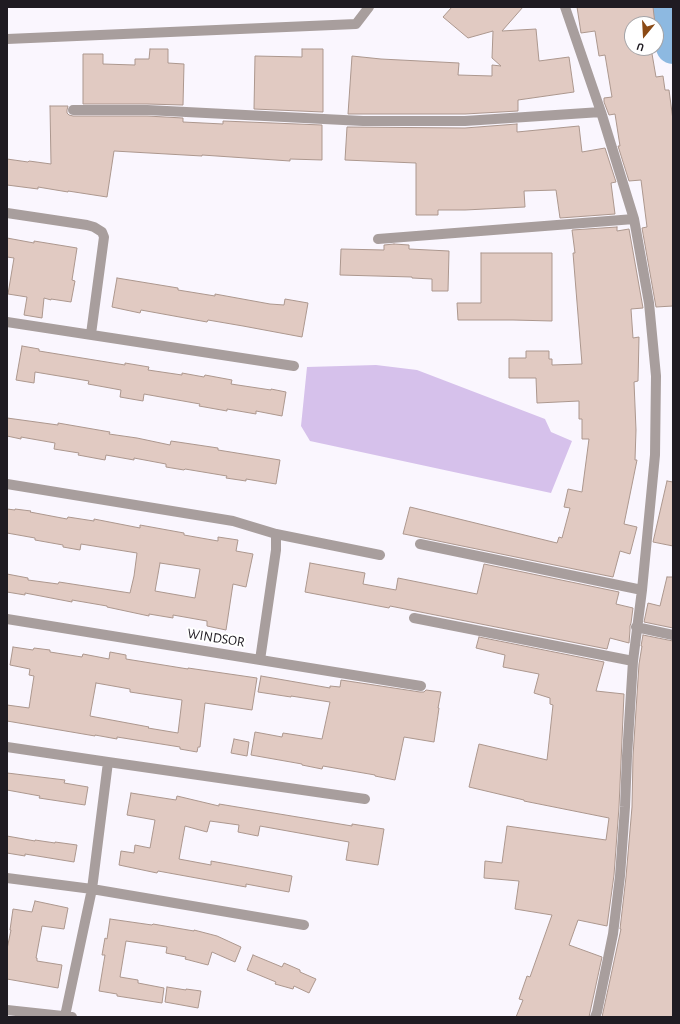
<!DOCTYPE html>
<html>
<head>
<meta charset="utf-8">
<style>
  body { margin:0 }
  #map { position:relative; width:680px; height:1024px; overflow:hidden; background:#faf6fe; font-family:"Alegreya Sans",sans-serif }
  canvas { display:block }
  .frame { position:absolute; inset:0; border:8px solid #1f1b22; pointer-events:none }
  .north { position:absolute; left:624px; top:16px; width:40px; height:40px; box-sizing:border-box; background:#fff; border:1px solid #a5a4a7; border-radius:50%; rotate:198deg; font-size:11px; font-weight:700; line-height:16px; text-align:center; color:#1f1b22 }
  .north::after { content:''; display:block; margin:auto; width:14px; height:18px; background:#8b4a15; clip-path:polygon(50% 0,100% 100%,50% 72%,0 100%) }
</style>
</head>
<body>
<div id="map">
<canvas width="680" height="1024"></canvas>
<div class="frame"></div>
<div class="north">U</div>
</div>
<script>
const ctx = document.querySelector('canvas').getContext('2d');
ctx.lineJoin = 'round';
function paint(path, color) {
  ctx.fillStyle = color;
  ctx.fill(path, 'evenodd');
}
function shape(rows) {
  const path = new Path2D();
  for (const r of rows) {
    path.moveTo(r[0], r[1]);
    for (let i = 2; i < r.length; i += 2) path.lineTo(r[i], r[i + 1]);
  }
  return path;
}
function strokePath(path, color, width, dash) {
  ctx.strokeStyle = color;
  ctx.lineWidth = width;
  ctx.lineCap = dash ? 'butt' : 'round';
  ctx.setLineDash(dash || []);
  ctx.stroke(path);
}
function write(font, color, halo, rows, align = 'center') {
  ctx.font = font + ' "Alegreya Sans",sans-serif';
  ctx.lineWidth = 4;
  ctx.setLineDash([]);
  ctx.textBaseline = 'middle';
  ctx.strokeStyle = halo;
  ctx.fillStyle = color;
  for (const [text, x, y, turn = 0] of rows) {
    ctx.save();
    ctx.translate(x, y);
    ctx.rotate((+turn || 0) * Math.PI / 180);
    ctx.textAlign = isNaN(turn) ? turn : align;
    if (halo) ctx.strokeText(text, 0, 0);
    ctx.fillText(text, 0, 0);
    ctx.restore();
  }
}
const green = shape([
  [376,365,417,370,545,419,551,432,572,441,551,493,310,441,301,426,307,367]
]);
const river = shape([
  [668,7,667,10,673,47]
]);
const building = shape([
  [452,7,523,7,502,31,536,29,539,61,569,57,574,92,518,100,518,111,465,114,348,114,352,56,381,59,459,63,458,75,492,76,492,65,501,66,492,58,493,31,468,38,443,17,452,7],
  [577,7,653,7,655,24,632,24,632,48,654,48,651,48,656,77,663,76,665,90,669,90,673,120,673,306,656,307,642,228,647,227,641,180,629,181,618,146,620,146,615,114,609,115,604,102,604,98,612,97,605,55,599,56,595,31,581,33,577,7],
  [150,49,168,49,168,63,184,64,183,105,147,104,83,104,83,54,103,54,103,64,135,65,135,59,149,59,150,49],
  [302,49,323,49,323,112,254,109,255,56,302,57,302,49],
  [50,106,68,106,67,110,67,113,69,115,73,116,147,116,183,118,183,122,223,124,223,121,322,125,322,160,290,159,290,161,202,155,202,156,114,151,107,197,68,191,68,192,38,187,38,189,7,185,7,159,28,162,29,161,51,164,50,106],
  [517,124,517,132,579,126,582,152,605,148,616,182,611,183,615,214,560,218,556,190,524,191,525,207,465,210,438,210,438,215,416,215,416,163,345,160,347,127,465,128,517,124],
  [617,227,617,231,629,229,643,308,631,309,633,338,639,337,638,381,634,382,636,430,635,460,637,460,624,524,637,527,630,554,620,551,613,577,404,534,403,534,410,507,557,543,559,537,562,538,570,508,564,507,568,489,582,492,589,439,582,439,582,419,579,419,579,401,537,403,536,378,509,378,509,358,526,358,526,351,549,351,549,359,552,359,552,365,582,364,573,253,575,253,572,230,617,227],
  [7,238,34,243,34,241,77,248,72,280,75,281,71,302,51,299,51,300,44,298,42,318,24,315,27,297,8,294,14,258,7,257,7,238],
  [394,244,409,245,409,249,449,251,448,291,432,291,432,279,412,278,412,277,340,275,341,249,384,250,384,245,394,244],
  [481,253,552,253,552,321,513,320,458,320,457,303,481,303,481,253],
  [117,278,178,288,178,290,215,296,215,294,270,304,284,305,285,299,308,303,302,337,243,326,208,320,207,322,141,310,140,313,112,307,117,278],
  [22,346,39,349,39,351,125,365,125,363,149,367,148,370,182,375,182,373,204,377,205,375,232,380,231,384,271,390,271,389,286,392,282,416,256,411,256,414,227,409,227,411,199,406,200,404,144,394,143,401,120,397,121,390,88,384,89,381,35,372,34,383,16,380,22,346],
  [7,418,58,425,58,423,110,432,109,434,137,438,170,445,171,441,218,448,218,450,280,460,276,484,246,479,246,481,226,478,227,476,185,469,184,470,166,467,166,464,134,458,134,460,106,455,105,460,78,455,79,453,54,449,55,443,21,437,21,439,7,436,7,418],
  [667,481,673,482,673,546,653,542,667,481],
  [7,509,15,510,15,509,31,511,30,512,67,519,68,517,94,521,94,519,140,528,140,525,184,533,184,535,218,541,218,537,238,540,236,551,253,554,246,587,233,584,226,630,207,626,207,621,173,615,173,618,149,614,149,616,107,607,107,606,72,600,72,602,25,593,25,595,7,592,7,574,28,578,28,580,58,584,59,582,130,593,134,576,137,553,81,544,80,550,63,547,63,545,35,540,35,538,7,533,7,509],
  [160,563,200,569,195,598,155,591,160,563],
  [310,563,365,573,363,584,396,590,398,578,477,594,484,564,619,592,616,604,633,608,631,623,630,626,630,630,629,643,610,638,607,649,390,606,389,608,305,592,310,563],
  [667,577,673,577,673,628,644,622,648,603,660,606,667,577],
  [643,635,673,641,673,1017,602,1017,621,929,620,929,626,877,632,807,633,756,639,664,642,646,641,646,643,635],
  [479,637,604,662,596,691,624,694,619,807,614,875,607,926,578,920,569,945,602,957,589,1017,516,1017,523,1000,519,999,527,976,530,977,552,915,515,909,519,881,484,878,485,861,502,863,507,826,606,840,609,818,524,801,524,800,469,787,479,744,547,760,553,705,550,704,550,698,534,693,539,674,503,667,505,655,476,648,479,637],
  [13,647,33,650,34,648,50,650,50,652,82,657,83,654,109,659,110,652,126,655,126,659,188,669,188,668,257,678,252,710,205,703,200,747,198,747,197,752,180,749,180,747,117,737,117,739,95,735,95,736,7,721,7,705,29,708,34,676,29,675,30,669,10,665,13,647],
  [96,683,130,689,130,692,182,700,178,733,148,728,149,727,90,716,96,683],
  [261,676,330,688,330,686,340,687,341,680,420,692,424,692,426,690,441,692,438,708,439,708,434,742,404,737,395,780,375,776,375,775,323,766,322,769,302,765,302,764,251,755,255,732,282,737,283,733,322,739,330,702,291,696,291,697,258,692,261,676],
  [234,739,249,742,247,756,231,753,234,739],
  [7,773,65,780,64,783,88,787,85,805,39,798,40,796,7,790,7,773],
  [131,793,176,800,177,796,219,806,219,804,352,826,352,824,384,829,378,865,346,860,349,842,260,826,258,836,238,832,239,825,210,821,207,832,185,826,179,859,211,865,211,861,292,876,289,892,246,884,246,887,158,871,157,873,119,865,121,851,134,853,135,845,150,848,155,820,127,815,131,793],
  [7,836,35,841,35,840,55,843,55,842,77,845,74,862,25,854,25,856,7,853,7,836],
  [35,901,68,908,64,929,42,926,36,958,37,958,37,961,62,965,58,988,7,979,7,949,11,930,10,930,13,909,32,912,35,901],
  [110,919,152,925,153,924,194,931,194,930,217,936,241,947,235,962,212,952,208,965,185,959,186,957,166,953,167,947,126,941,120,977,138,980,138,983,164,988,162,1003,117,996,117,994,99,991,105,955,102,955,105,938,107,939,110,919],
  [253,955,282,967,284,963,300,970,300,972,316,979,309,993,294,986,293,989,275,984,276,982,247,970,253,955],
  [167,987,186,990,186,989,201,991,198,1008,165,1002,167,987]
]);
const minor = shape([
  [565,7,601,112,634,219,649,303,656,376,655,455,642,590,633,661,627,756,625,807,620,876,613,934,597,1012,595,1017],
  [7,39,356,24,369,7],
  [73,110,147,110,363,121,465,121,601,112],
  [7,213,87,225,94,227,102,232,104,237,91,334],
  [378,239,634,219],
  [7,322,294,366],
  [7,484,233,521,276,534,380,555],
  [420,544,642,590],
  [414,618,633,661],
  [7,619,421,686],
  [636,627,673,635],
  [260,660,276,550,276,534],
  [7,747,108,762,365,799],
  [7,878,92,889,304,925],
  [7,1010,72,1017],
  [65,1016,92,889,108,762]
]);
const streetNames = [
  ["WINDSOR",216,638,9]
];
paint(green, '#d6c1eb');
strokePath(river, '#8db9e1', 34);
paint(building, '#e1cac2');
strokePath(building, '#ac978e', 1);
strokePath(minor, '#a89e9d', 10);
write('14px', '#1f1b22', '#fff', streetNames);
</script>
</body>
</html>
